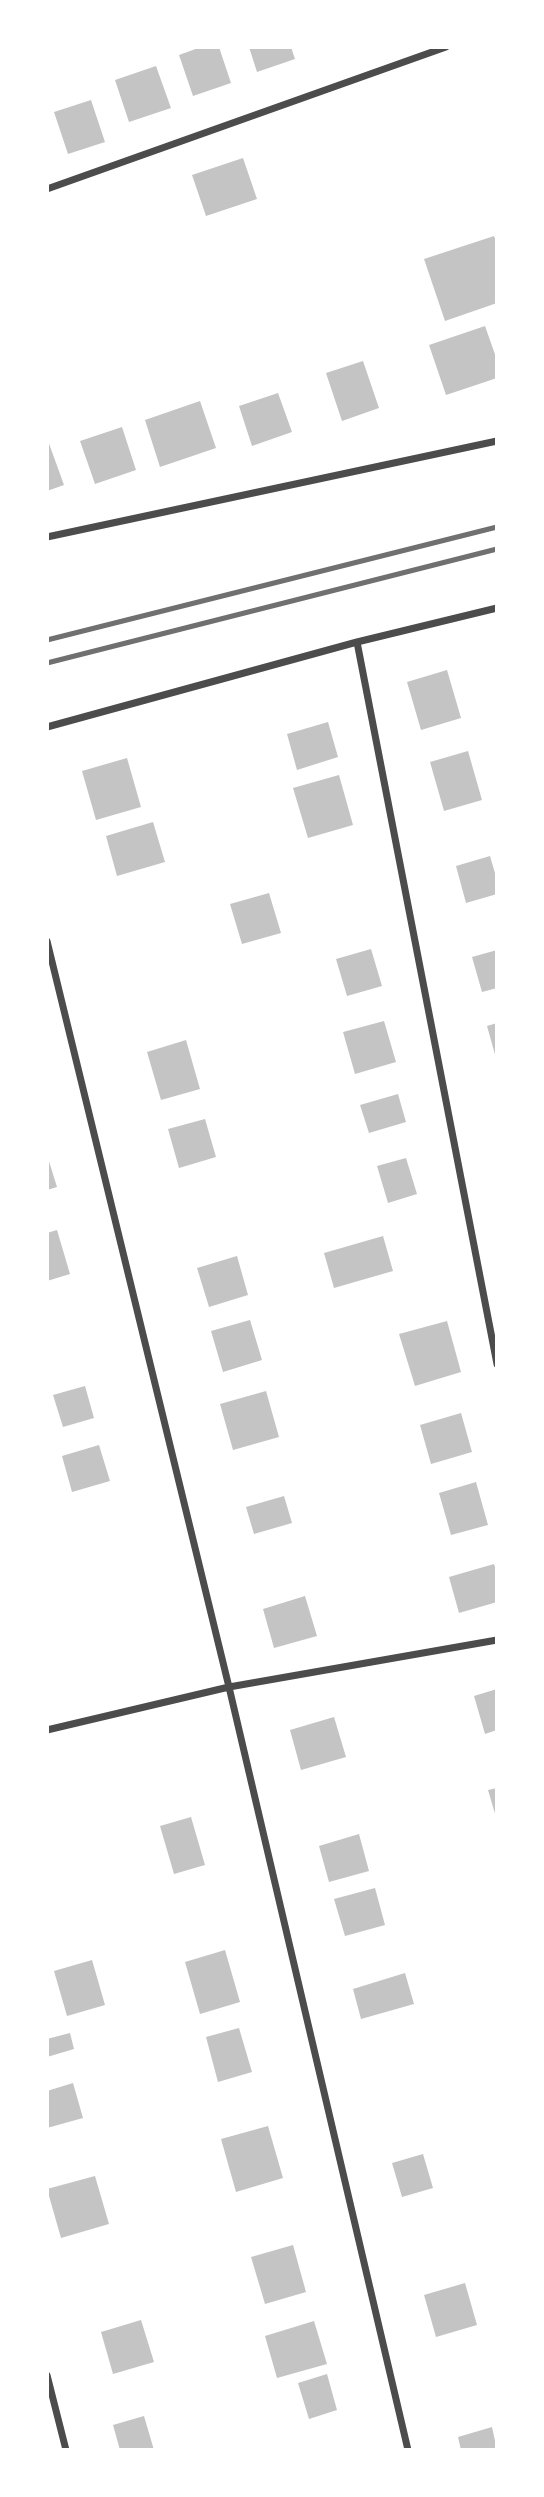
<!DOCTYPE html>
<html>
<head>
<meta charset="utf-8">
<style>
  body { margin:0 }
  #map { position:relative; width:544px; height:2497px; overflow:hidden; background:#fff; font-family:"Fira Sans Condensed",sans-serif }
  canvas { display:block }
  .frame { position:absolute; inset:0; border:49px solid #fff; pointer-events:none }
</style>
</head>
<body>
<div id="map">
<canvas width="544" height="2497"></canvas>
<div class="frame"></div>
</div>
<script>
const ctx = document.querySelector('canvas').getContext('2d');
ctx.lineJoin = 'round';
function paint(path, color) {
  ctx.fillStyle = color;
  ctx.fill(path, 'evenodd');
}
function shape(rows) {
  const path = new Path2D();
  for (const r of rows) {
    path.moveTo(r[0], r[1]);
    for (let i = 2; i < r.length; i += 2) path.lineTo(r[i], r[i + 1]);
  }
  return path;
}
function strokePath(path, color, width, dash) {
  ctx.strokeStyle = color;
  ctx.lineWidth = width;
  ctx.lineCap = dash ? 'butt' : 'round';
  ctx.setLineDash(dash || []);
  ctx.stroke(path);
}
const building = shape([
  [201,47,219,47,231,83,193,96,179,55],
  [249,47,291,47,295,59,257,72],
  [156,66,171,108,129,122,115,80],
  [91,100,105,142,68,154,54,112],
  [243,158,257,199,206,216,192,175],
  [494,236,497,244,497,303,445,321,424,259],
  [485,326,497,360,497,378,446,395,429,345],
  [363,361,379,408,342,421,326,373],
  [278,393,292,432,252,446,239,406],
  [200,401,216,448,160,467,145,420],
  [122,427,136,470,95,484,80,441],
  [47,438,64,485,47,491],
  [447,670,461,718,421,730,407,682],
  [328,722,338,757,297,770,287,734],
  [468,751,482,800,444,811,430,762],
  [127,758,141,807,96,820,82,771],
  [339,775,353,825,308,838,293,788],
  [153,822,165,862,117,876,106,836],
  [490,856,497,880,497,894,466,903,456,866],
  [269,893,281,933,242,944,230,904],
  [371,949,382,986,347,996,336,959],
  [497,950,497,988,482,992,472,957],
  [384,1021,396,1062,355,1074,343,1032],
  [497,1023,497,1058,496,1058,487,1026],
  [186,1040,200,1089,161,1100,147,1052],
  [398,1094,406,1122,369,1133,360,1105],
  [205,1119,216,1157,179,1168,168,1129],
  [47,1155,57,1187,47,1190],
  [406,1158,417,1194,388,1203,377,1166],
  [57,1230,70,1274,47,1281,47,1233],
  [383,1236,393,1271,334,1288,324,1253],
  [237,1256,248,1295,209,1307,197,1268],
  [250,1320,262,1360,223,1372,211,1331],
  [447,1321,461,1372,415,1386,399,1334],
  [85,1386,94,1418,63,1427,53,1395],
  [266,1391,279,1437,233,1450,220,1404],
  [461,1413,472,1452,431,1464,420,1425],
  [99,1445,110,1481,72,1492,62,1456],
  [476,1482,488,1525,451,1535,439,1493],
  [284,1496,292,1523,254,1534,246,1507],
  [494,1564,497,1574,497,1602,459,1613,449,1577],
  [305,1596,317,1636,274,1648,263,1609],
  [497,1689,497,1730,485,1734,474,1696],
  [334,1717,346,1757,301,1770,290,1730],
  [497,1788,497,1816,496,1817,488,1790],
  [191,1817,205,1865,174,1874,160,1826],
  [359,1834,369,1871,329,1882,319,1846],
  [375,1888,385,1925,345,1936,334,1899],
  [225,1950,240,2002,200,2014,185,1962],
  [92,1960,105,2005,67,2016,54,1971],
  [405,1973,414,2004,361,2019,353,1989],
  [239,2028,252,2072,218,2082,206,2037],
  [70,2033,74,2049,47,2057,47,2039],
  [73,2083,83,2118,47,2128,47,2091],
  [268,2126,283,2178,236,2192,221,2139],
  [423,2154,433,2188,402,2197,392,2163],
  [95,2176,109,2224,61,2238,47,2189],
  [293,2245,306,2292,265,2304,251,2257],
  [465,2283,477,2325,436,2337,424,2295],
  [141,2320,154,2362,113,2374,101,2332],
  [314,2321,327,2364,277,2378,265,2336],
  [327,2374,337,2410,309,2419,298,2383],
  [144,2416,154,2450,120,2450,113,2425],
  [492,2427,497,2450,461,2450,458,2437]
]);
const minor = shape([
  [47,189,446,47],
  [47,537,497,441],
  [357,642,497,1364],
  [47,727,357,642,497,608],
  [47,941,229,1687,408,2450],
  [47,1730,229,1687,497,1640],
  [47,2375,66,2450]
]);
const rail = shape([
  [47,640,497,527],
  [47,663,497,549]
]);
paint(building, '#c4c4c4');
strokePath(minor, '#4c4c4c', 7);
strokePath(rail, '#707070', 5);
</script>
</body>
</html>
